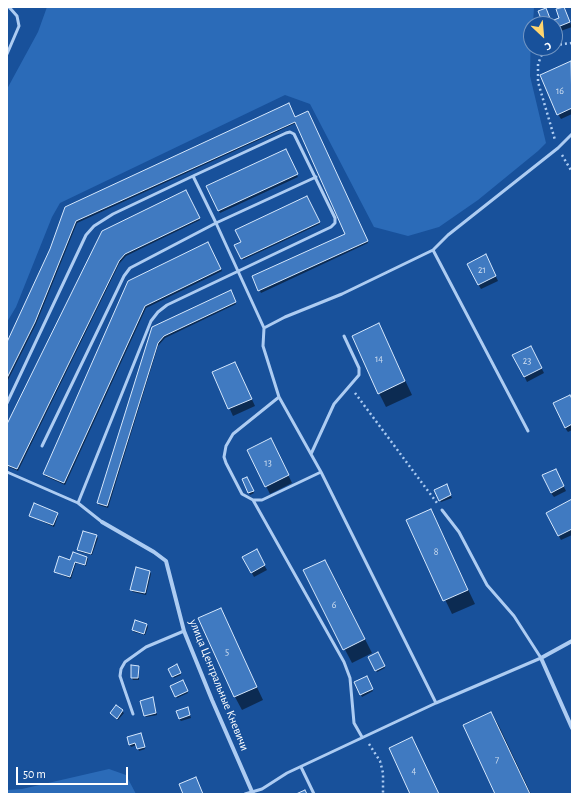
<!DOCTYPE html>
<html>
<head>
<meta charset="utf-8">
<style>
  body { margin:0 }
  #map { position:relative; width:579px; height:801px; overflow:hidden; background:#18519b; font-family:"Alegreya Sans",sans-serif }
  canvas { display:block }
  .frame { position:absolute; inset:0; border:8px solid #fff; pointer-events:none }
  .north { position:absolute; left:523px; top:16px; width:40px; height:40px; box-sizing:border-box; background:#18519b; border:1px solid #7497c3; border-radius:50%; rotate:154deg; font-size:11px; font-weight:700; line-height:16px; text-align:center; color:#fff }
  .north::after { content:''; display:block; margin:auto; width:14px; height:18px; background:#ffd56e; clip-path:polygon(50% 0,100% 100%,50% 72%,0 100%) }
  .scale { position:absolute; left:16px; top:767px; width:112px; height:18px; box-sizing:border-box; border:2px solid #fff; border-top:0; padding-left:5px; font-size:12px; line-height:14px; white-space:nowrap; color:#fff; -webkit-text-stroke:3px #18519b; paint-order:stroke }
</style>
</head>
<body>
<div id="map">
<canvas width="579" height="801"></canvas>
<div class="frame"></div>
<div class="north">С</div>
<div class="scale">50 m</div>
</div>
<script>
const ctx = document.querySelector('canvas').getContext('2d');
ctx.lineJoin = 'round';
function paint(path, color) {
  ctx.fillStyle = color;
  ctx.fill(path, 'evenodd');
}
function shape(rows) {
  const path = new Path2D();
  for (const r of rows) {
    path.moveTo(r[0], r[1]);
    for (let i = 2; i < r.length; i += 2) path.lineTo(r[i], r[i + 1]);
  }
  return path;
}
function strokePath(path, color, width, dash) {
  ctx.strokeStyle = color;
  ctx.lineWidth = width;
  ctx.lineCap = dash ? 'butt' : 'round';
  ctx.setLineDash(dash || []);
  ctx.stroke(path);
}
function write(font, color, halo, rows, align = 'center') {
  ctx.font = font + ' "Alegreya Sans",sans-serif';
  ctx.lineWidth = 3;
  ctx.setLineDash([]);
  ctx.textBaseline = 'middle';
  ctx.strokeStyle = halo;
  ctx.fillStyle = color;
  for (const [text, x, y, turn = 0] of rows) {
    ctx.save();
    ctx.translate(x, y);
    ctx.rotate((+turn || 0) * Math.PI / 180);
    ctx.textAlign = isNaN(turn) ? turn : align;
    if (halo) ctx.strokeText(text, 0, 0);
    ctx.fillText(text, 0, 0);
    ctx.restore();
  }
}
const green = shape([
  [47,7,534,7,533,24,531,24,530,76,546,143,538,151,478,200,439,227,408,236,374,227,310,104,285,95,60,203,52,217,16,307,7,322,7,89,38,32],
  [109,769,126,775,136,794,7,794,7,790,22,789]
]);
const shadow = shape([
  [564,8,572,27,555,33,555,24,544,24,546,9,551,21,560,18],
  [570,62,572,65,572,114,561,119,558,114],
  [309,114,368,243,261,293,253,277,347,234,296,123,77,223,36,324,7,382,7,344,51,250,66,207],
  [285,150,298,177,220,213,207,186],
  [186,191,200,220,126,256,119,264,18,471,7,466,7,427,103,231],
  [307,197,320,224,243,260,236,245],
  [208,243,222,271,146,308,65,485,45,476,44,474,129,282],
  [488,260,498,281,481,289,478,284],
  [230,292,236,304,165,338,158,346,108,508,99,505,98,503,153,328],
  [379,325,412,395,386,407,379,393],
  [533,351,544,373,527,382,514,355],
  [235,363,255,406,233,416,213,372],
  [572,400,572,430,568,432,565,428],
  [275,447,292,483,270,494,266,486],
  [558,475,566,491,554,497,551,493],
  [243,480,248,480,254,493,250,495],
  [446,486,452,498,441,502,435,491],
  [572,500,572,535,561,540,547,514],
  [430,510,475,604,452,614,407,520],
  [57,514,58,516,54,527,30,516],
  [96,536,98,538,92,555,80,552,78,550],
  [256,551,267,570,254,577,244,558],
  [87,557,88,559,86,566,76,563,71,579,55,572,71,561],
  [304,571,332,574,372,653,352,663],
  [150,572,151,574,146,595,133,592,131,590],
  [220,609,263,700,242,710,235,697],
  [147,625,148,627,145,635,134,632,133,630],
  [378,653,385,668,377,672,370,657],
  [139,666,139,680,133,680,132,678],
  [176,666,181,675,174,678,169,669],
  [366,677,373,691,362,697,355,683],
  [182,681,188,693,177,698,171,686],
  [153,701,157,715,146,717,145,715],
  [116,706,124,713,118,720,111,713],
  [188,710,191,718,181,721,179,719],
  [491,713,499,726,531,794,496,794],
  [142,736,145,749,139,751,137,745,131,747,130,745]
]);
const building = shape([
  [564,7,570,22,555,28,555,24,543,24,538,11,546,8,551,21,559,18,556,9,564,7],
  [571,61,572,108,557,115,540,75,571,61],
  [289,103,295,117,308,111,368,241,258,291,252,276,345,234,295,122,76,221,35,322,7,378,7,342,50,249,65,207,289,103],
  [286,149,298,174,218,211,206,186,286,149],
  [186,190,200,218,125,254,119,261,17,469,7,465,7,424,102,231,186,190],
  [307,196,320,222,241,259,234,245,241,242,235,230,307,196],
  [208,242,221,269,145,306,64,483,43,474,128,281,208,242],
  [486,254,496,276,478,285,467,264,486,254],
  [231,290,236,302,164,336,158,343,107,506,97,503,152,327,231,290],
  [379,323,405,381,378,394,352,336,379,323],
  [531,346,542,368,524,377,512,355,531,346],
  [235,362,252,399,228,409,212,372,235,362],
  [570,395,572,399,572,424,565,428,553,403,570,395],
  [271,438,289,475,265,487,247,450,271,438],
  [556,469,564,486,551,493,542,475,556,469],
  [247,477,254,491,248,493,242,479,247,477],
  [447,484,451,495,439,501,434,490,447,484],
  [572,499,572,529,558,536,546,513,572,499],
  [34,503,58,513,53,525,29,516,34,503],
  [431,509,468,590,443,601,406,520,431,509],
  [83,531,97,535,91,554,77,550,83,531],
  [257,549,265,565,251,573,242,557,257,549],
  [73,552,87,557,85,565,75,562,70,577,54,572,59,556,70,560,73,552],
  [325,560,365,639,343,650,303,570,325,560],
  [136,567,150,571,145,593,130,590,136,567],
  [221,608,257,687,234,697,198,618,221,608],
  [135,620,147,624,144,634,132,630,135,620],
  [378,652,385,666,375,671,368,657,378,652],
  [177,664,181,673,172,677,168,669,177,664],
  [131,665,139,666,138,678,131,678,131,665],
  [367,676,373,689,360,695,354,682,367,676],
  [183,680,188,691,175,697,170,686,183,680],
  [153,697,156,713,144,716,140,701,153,697],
  [116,705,123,710,117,719,110,713,116,705],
  [188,707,190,715,179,719,176,711,188,707],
  [491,712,530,794,495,794,463,725,491,712],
  [141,733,145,747,137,749,135,743,129,745,127,737,141,733],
  [412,737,439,794,410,794,389,748,412,737],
  [196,777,203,794,183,794,179,784,196,777],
  [305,790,307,794,296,794,305,790]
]);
const path = shape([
  [555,45,572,43],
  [549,48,542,54,538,64,538,82,555,140],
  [562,155,572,172],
  [355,393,437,503],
  [369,744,380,761,383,773,383,794]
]);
const service = shape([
  [7,54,19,26,17,16,9,7],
  [193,176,216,223,264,328,285,317,342,294,433,250,448,235,558,148,572,134],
  [433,250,528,431],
  [264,328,263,346,279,397,321,472,436,703,541,658,514,616,487,585,459,532,442,510],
  [279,397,233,434,226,446,224,457,226,463,242,494,253,500,262,500,321,472],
  [7,403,86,235,94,226,113,214,193,176,286,133,290,132,294,134,335,218,335,223,331,227,167,305,158,312,151,321,78,503],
  [42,446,124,276,130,268,216,223,316,177],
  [311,454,334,404,359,375,359,368,344,336],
  [7,472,78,503,102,522],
  [253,500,344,662,350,678,354,723,362,737],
  [133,714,124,688,120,676,121,669,125,662,146,647,184,631],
  [301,767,314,794],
  [245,794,262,789,287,773,436,703]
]);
const minor = shape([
  [102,522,154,552,166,561,184,631,212,700,253,794],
  [572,641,541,658,572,728]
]);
const numberNames = [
  ["16",560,91],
  ["21",482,270],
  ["14",379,359],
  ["23",527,361],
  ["13",268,463],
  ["8",436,552],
  ["6",334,605],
  ["5",227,652],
  ["7",497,760],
  ["4",414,771]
];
const streetNames = [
  ["улица Центральные Кневичи",219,685,68]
];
paint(green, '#2b6bb8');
paint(shadow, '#0007');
paint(building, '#407ac1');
strokePath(building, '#d5e7fc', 1);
strokePath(path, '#adccf2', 2.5, [2, 3]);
strokePath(service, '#adccf2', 3);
strokePath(minor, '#adccf2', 4);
write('10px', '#cfdef0', null, numberNames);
write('12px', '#fff', '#18519b', streetNames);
</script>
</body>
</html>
